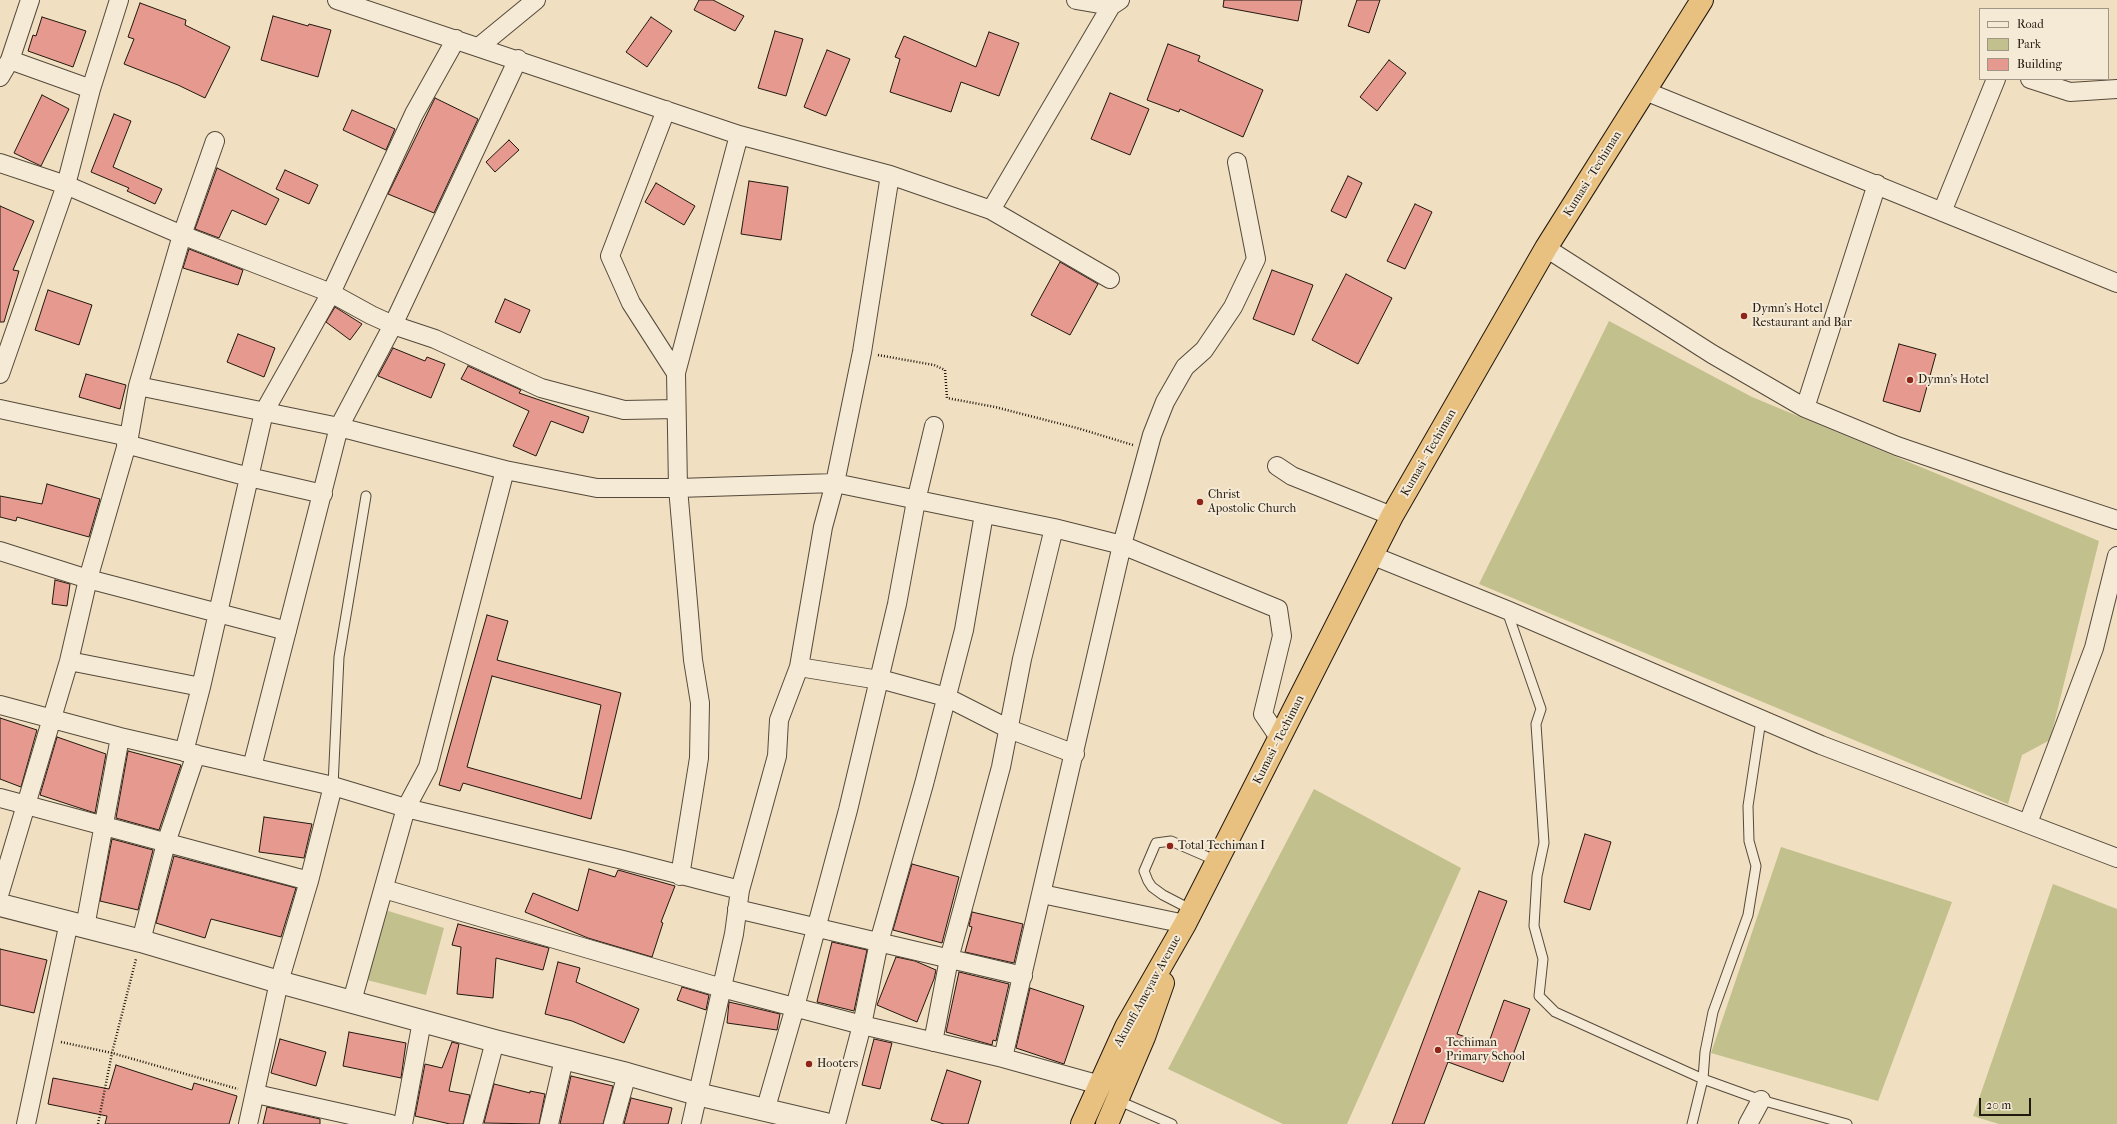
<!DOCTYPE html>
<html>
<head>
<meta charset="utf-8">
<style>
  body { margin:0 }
  #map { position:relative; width:2117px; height:1124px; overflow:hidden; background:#f0dfc0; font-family:"IM FELL French Canon",serif }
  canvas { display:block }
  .legend { position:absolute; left:1979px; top:8px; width:130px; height:72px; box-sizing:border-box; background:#f5ead6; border:1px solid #a09686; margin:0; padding:5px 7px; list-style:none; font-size:12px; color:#21180f }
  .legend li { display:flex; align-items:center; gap:8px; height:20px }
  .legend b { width:20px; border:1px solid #a09686 }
  .scale { position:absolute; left:1979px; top:1098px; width:52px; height:18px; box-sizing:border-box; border:2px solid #21180f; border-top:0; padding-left:5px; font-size:12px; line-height:14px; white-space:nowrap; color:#21180f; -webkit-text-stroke:3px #f5ead6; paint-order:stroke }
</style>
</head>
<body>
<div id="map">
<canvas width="2117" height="1124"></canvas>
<ul class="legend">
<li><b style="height:5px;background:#f5ead6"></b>Road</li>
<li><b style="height:11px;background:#c2c08d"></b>Park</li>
<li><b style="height:11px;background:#e6998f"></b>Building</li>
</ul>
<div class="scale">20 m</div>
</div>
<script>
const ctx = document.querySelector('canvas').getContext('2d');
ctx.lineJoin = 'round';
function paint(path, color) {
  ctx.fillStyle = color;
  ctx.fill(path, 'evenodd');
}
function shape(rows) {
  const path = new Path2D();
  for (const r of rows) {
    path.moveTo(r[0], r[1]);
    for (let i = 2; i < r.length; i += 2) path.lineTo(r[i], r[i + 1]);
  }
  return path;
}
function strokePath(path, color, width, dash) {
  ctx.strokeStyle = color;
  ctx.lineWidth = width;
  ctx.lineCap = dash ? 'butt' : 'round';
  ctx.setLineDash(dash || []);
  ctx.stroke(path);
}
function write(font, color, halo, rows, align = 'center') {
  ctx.font = font + ' "IM FELL French Canon",serif';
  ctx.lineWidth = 4;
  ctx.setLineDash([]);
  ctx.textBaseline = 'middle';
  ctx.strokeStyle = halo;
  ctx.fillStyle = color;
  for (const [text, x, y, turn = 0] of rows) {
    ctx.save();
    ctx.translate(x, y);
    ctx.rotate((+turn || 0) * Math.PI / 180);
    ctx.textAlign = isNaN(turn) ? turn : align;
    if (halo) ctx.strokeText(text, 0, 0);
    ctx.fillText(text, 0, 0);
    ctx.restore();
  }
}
const green = shape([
  [1609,321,1752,397,2099,541,2050,740,2022,755,2008,804,1479,584],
  [1314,789,1461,868,1347,1124,1283,1124,1168,1069],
  [1781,847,1952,902,1878,1101,1711,1053],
  [2053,884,2117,909,2117,1124,1999,1124,1973,1116],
  [385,910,444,928,426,995,363,979]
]);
const building = shape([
  [699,0,713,0,744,16,735,31,694,10,699,0],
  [1224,0,1302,0,1298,21,1223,7,1224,0],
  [1357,0,1380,0,1369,33,1348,26,1357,0],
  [140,3,186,20,185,25,230,47,205,98,178,85,124,64,134,39,128,37,140,3],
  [273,16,308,26,309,24,331,30,318,77,261,60,273,16],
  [42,17,86,31,73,67,28,51,33,35,36,36,42,17],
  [651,17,672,31,647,67,626,52,651,17],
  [775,31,803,39,786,96,758,88,775,31],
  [989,32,1019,43,999,96,961,82,951,112,890,92,900,59,895,57,904,36,976,67,989,32],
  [1168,44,1200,56,1198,61,1263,90,1243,137,1180,109,1179,112,1147,100,1168,44],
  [827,50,850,59,826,116,804,107,827,50],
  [1389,60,1406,73,1377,111,1360,97,1389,60],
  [1110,93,1149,109,1130,155,1091,139,1110,93],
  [42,95,69,109,41,166,14,153,42,95],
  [435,98,478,119,434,213,388,194,435,98],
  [352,110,395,129,386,150,343,130,352,110],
  [114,114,131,121,113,167,162,189,155,204,127,191,129,188,91,172,114,114],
  [509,140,519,150,495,172,486,162,509,140],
  [217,168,279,199,266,225,232,210,219,238,195,229,217,168],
  [285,170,318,185,309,204,276,189,285,170],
  [1348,176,1362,183,1346,218,1331,211,1348,176],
  [749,181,788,187,781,240,741,234,749,181],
  [656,183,695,206,684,225,645,202,656,183],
  [1415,204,1432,212,1405,269,1387,261,1415,204],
  [0,206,34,221,13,270,19,271,4,322,0,322,0,206],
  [189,249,243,270,238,285,183,268,189,249],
  [1060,262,1098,284,1070,335,1031,315,1060,262],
  [1272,270,1313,285,1294,335,1253,319,1272,270],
  [1346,274,1392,298,1358,364,1312,340,1346,274],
  [48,290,92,305,79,345,35,330,48,290],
  [505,299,530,310,520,333,495,322,505,299],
  [335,307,362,324,350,340,326,322,335,307],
  [238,334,275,348,264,377,227,362,238,334],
  [1899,344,1936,354,1920,412,1883,401,1899,344],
  [393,348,425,361,427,357,445,364,431,398,378,376,393,348],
  [468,366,521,390,519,393,589,417,583,433,551,421,536,456,513,446,529,411,461,379,468,366],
  [86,374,126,385,120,409,79,397,86,374],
  [47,484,100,499,89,537,17,517,16,521,0,517,0,496,42,504,47,484],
  [55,580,70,584,67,606,52,604,55,580],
  [487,615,508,621,497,660,621,693,591,819,463,783,460,791,439,785,487,615],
  [492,676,601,705,581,799,467,767,492,676],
  [0,718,37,730,21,787,0,779,0,718],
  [57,737,106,754,95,813,40,795,57,737],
  [128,751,181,765,159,830,116,818,128,751],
  [264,817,312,824,304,858,259,852,264,817],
  [1585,834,1611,842,1590,910,1564,902,1585,834],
  [112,839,153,850,138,910,100,901,112,839],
  [174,856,296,888,281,937,211,919,205,938,156,923,174,856],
  [912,864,959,877,942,943,893,930,912,864],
  [589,869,615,877,618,870,675,886,661,922,663,923,652,957,588,938,525,912,533,893,578,911,589,869],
  [1479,891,1507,901,1457,1034,1488,1045,1504,1000,1530,1009,1503,1082,1448,1062,1424,1124,1392,1124,1479,891],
  [972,912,1023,924,1014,963,965,952,972,927,969,926,972,912],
  [458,924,549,948,543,970,496,958,493,998,457,994,461,947,452,945,458,924],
  [832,942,867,950,854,1011,817,1002,832,942],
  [0,949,47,960,34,1013,0,1005,0,949],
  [896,957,915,961,936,970,934,979,917,1022,877,1005,896,957],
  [558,962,580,968,576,982,639,1009,624,1043,572,1021,545,1014,558,962],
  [959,972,1009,984,996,1041,993,1040,992,1045,946,1032,959,972],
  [682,987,709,995,706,1010,677,1000,682,987],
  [1030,988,1084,1006,1064,1064,1016,1048,1030,988],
  [729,1002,780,1014,777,1030,727,1023,729,1002],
  [349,1032,406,1043,401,1078,343,1066,349,1032],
  [280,1039,326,1052,316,1086,271,1073,280,1039],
  [874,1039,892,1043,880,1089,862,1085,874,1039],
  [452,1042,459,1044,449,1091,470,1095,463,1124,450,1124,415,1116,425,1064,442,1068,452,1042],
  [116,1065,192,1090,194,1083,237,1096,229,1124,105,1124,107,1116,48,1104,53,1078,109,1089,116,1065],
  [947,1070,981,1081,968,1124,944,1124,931,1120,947,1070],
  [571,1076,613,1086,603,1124,560,1124,571,1076],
  [494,1084,530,1093,530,1091,545,1094,539,1124,484,1123,494,1084],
  [631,1098,672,1108,668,1124,624,1124,631,1098],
  [267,1107,320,1119,320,1124,263,1124,267,1107]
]);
const path = shape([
  [878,355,934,365,945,370,947,398,995,407,1077,428,1133,445],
  [61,1042,112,1053,238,1089],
  [98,1124,112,1053,136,959]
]);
const service = shape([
  [1507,611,1541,709,1536,724,1544,843,1537,876,1534,926,1543,959,1539,996,1555,1012,1703,1079,1761,1100,1847,1124],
  [333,786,339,657,366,496],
  [1192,910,1163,895,1152,887,1148,881,1144,871,1156,843,1171,841,1217,861],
  [1117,1100,1172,1124],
  [1692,1124,1703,1079,1705,1052,1713,1012,1748,915,1756,866,1749,841,1748,806,1761,720]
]);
const minor = shape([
  [337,0,739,135,890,175,991,210,1111,6,1120,0],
  [1076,0,1111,6],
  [480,46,536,0],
  [10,60,91,89],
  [0,77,10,60,30,0],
  [2030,79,2070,92,2117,89],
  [1645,91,2117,283],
  [666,110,610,256,631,303,676,373,678,488,693,660,700,703,699,758,680,876],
  [0,163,66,185,182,235,331,293,371,315,393,325,435,339,541,388,624,410,676,409],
  [991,210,1110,279],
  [1942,212,1996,79],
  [1546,248,1712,354,1805,408,1897,446,2002,482,2117,520],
  [676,373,739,135],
  [0,374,66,185,91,89,119,0],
  [138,386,339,427,505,470,597,488,678,488,835,483,1054,528,1122,545,1278,609,1282,636,1263,714,1280,739],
  [1805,408,1877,184],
  [0,409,129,437],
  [126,444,249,477,323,494],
  [1277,466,1292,476,1392,516],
  [0,551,88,579,287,631],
  [1371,555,1507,610,1821,745,2117,858],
  [69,661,201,687],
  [799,667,879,680,880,679,946,697,1009,729,1075,754],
  [0,705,120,737,333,786,406,808,623,860,740,890],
  [184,752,201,687,264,412,331,293,414,114,456,39],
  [252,767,339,427,393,325,518,59],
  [0,798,309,881],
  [2028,823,2094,648,2117,556],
  [384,889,722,988,862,1025,1003,1058,1100,1085],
  [0,892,69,661,88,579,129,437,138,386,182,235,215,141],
  [1042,894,1185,924],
  [737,909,1023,976],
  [85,927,120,737],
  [141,941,166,843,196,754],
  [352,1001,406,808,428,767,505,470],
  [933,1042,949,959,1001,767,1022,659,1054,528],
  [1003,1058,1122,545,1152,435,1165,402,1185,367,1204,350,1233,307,1256,259,1237,162],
  [256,1094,391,1124],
  [765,1111,795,1007,848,810,897,604,916,501,934,426],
  [26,1124,69,922],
  [248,1124,279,982,309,881,333,786],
  [403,1124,422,1021],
  [473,1124,495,1041],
  [549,1124,564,1059],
  [613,1124,627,1074],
  [691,1124,734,934,740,890,777,756,779,720,799,667,823,527,835,483,862,352,890,175],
  [836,1124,862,1025,879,942,924,784,964,630,984,514],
  [1748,1124,1761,1100]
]);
const tertiary = shape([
  [0,905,141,941,279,982,495,1041,627,1074,697,1094,825,1124]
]);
const trunk = shape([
  [1082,1124,1126,1027,1185,924,1392,516,1546,248,1702,0],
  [1107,1124,1144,1037,1163,983]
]);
const markers = [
  [1744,316,4,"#8f2418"],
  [1910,380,4,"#8f2418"],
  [1200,502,4,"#8f2418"],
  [1170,846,4,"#8f2418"],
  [1438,1050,4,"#8f2418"],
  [809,1064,4,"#8f2418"]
];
const streetNames = [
  ["Kumasi - Techiman",1593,174,-58],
  ["Kumasi - Techiman",1429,453,-60],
  ["Kumasi - Techiman",1279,740,-63],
  ["Akumfi Ameyaw Avenue",1148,991,-61]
];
const poiNames = [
  ["Dymn's Hotel",1752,309],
  ["Restaurant and Bar",1752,323],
  ["Dymn's Hotel",1918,380],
  ["Christ",1208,495],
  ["Apostolic Church",1208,509],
  ["Total Techiman I",1178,846],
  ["Techiman",1446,1043],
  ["Primary School",1446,1057],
  ["Hooters",817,1064]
];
paint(green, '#c2c08d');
paint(building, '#e6998f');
strokePath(building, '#21180f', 1);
strokePath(service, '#554a3b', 11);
strokePath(minor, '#554a3b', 20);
strokePath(tertiary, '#554a3b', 24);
strokePath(trunk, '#21180f', 24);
strokePath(path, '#21180f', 2.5, [1, 2]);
strokePath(service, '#f5ead6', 9);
strokePath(minor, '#f5ead6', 18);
strokePath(tertiary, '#f5ead6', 22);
strokePath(trunk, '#e8c080', 22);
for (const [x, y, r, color] of markers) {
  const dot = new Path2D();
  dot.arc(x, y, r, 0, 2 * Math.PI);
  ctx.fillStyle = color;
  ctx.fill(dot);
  strokePath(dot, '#f5ead6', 1.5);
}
write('12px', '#21180f', '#f5ead6', streetNames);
write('12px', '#21180f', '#f5ead6', poiNames, 'left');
</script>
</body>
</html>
